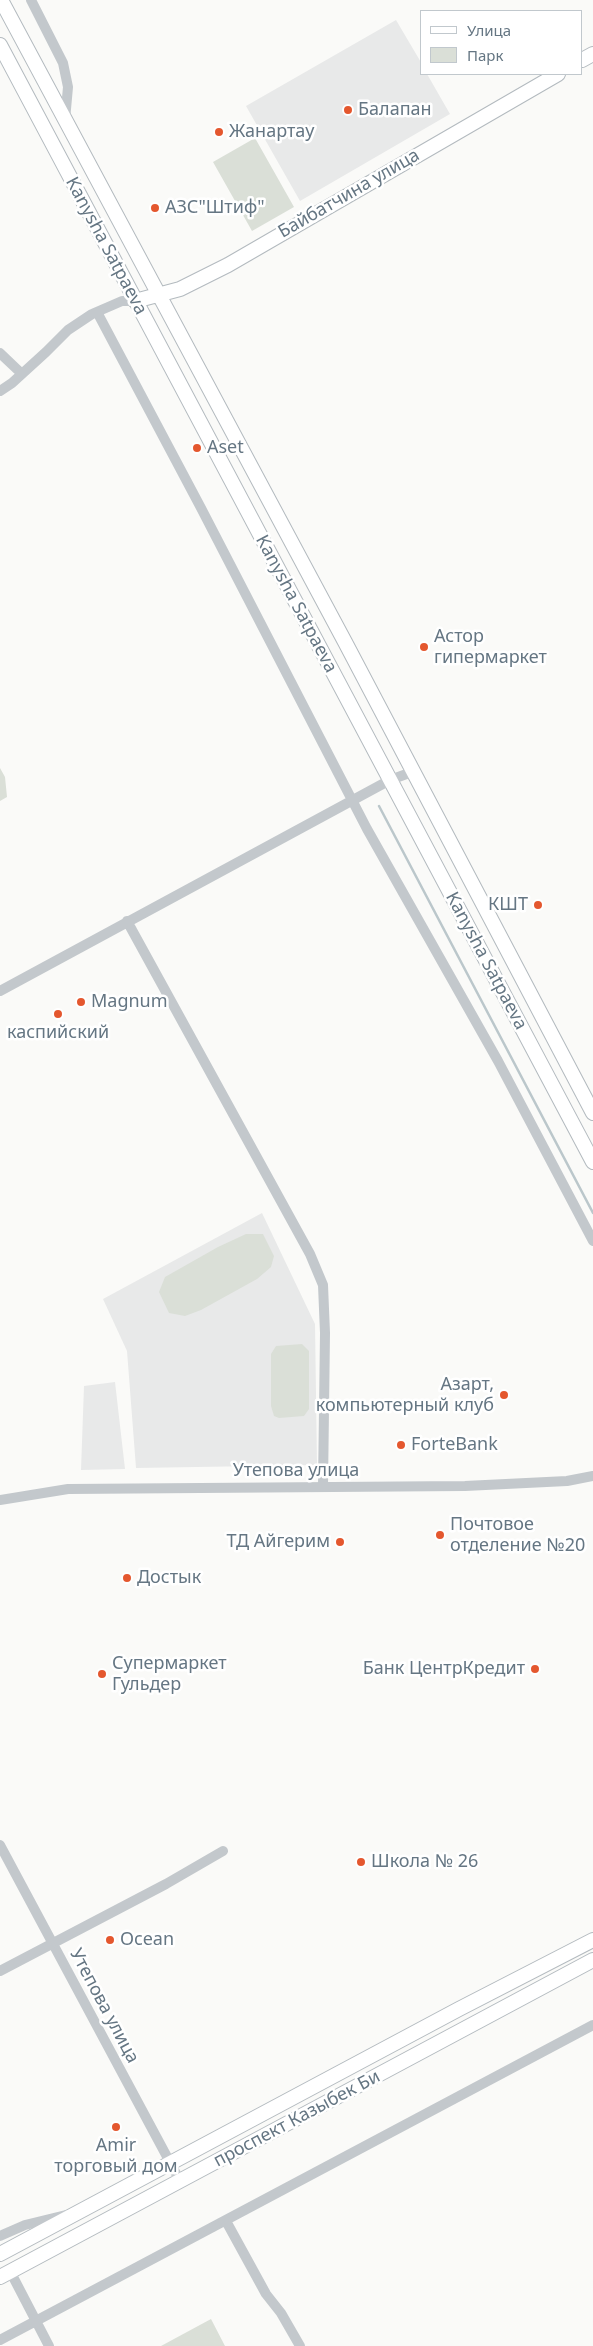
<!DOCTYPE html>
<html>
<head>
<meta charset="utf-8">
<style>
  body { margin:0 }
  #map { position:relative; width:593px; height:2346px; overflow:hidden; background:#fafaf8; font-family:"Noto Sans",sans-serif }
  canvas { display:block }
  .legend { position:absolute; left:420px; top:10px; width:162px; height:65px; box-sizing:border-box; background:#fff; border:1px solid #c1c8cd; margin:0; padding:6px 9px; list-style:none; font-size:15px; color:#657683 }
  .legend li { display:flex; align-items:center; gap:10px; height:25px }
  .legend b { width:25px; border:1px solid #c1c8cd }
</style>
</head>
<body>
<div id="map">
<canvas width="593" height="2346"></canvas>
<ul class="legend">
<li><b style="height:6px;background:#fff"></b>Улица</li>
<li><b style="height:14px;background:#dadfd7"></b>Парк</li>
</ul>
</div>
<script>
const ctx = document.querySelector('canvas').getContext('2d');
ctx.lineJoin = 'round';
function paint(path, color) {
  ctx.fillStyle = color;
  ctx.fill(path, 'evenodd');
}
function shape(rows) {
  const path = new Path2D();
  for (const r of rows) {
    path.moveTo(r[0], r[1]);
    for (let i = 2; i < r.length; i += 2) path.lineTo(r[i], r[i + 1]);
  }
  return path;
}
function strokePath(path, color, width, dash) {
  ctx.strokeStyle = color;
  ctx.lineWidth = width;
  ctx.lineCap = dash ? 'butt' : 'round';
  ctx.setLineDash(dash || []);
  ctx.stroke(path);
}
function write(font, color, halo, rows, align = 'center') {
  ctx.font = font + ' "Noto Sans",sans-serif';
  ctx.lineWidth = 5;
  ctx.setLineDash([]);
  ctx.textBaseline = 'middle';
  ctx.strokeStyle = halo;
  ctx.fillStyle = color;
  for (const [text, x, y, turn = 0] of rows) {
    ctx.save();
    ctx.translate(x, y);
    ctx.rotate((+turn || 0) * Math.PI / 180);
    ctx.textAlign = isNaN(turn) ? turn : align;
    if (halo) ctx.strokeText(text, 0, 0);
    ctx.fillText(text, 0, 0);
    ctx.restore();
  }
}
const built = shape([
  [396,20,422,64,422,74,427,74,450,114,300,201,246,106],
  [262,1213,315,1324,317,1465,136,1468,127,1351,103,1299],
  [115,1382,125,1469,81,1470,84,1386]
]);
const green = shape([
  [255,138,294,207,252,231,213,162],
  [0,768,5,777,7,797,0,801],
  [246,1234,263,1234,274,1256,271,1267,257,1279,201,1310,185,1316,169,1313,159,1292,165,1277,218,1247],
  [302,1344,309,1351,309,1409,304,1416,279,1418,274,1416,271,1406,271,1354,276,1346],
  [211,2319,225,2346,161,2346]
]);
const stream = shape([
  [379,806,593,1213]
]);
const street = shape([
  [31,0,63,63,68,87,65,120],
  [97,312,201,508,367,829,498,1061,593,1241],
  [0,353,22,374],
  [0,391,12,383,46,352,68,330,92,314,122,301,135,301],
  [127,921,310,1254,323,1285,325,1333,323,1486],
  [0,991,390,780,412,772],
  [0,1500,68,1489,465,1486,567,1481,593,1476],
  [0,1845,180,2181],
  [0,1971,166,1884,223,1851],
  [226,2221,266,2294,281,2313,300,2346],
  [0,2236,25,2225,66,2215],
  [10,2271,49,2346],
  [0,2340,593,2025]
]);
const secondary = shape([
  [1,0,345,642,593,1113],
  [0,45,593,1162],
  [582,60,593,54],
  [135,301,180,289,228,265,558,74],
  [0,2254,459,2009,593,1940],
  [0,2277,593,1960]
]);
const markers = [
  [348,110,5,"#e4572e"],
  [219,132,5,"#e4572e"],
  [155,208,5,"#e4572e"],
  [197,448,5,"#e4572e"],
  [424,647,5,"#e4572e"],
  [538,905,5,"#e4572e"],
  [81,1002,5,"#e4572e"],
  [58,1014,5,"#e4572e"],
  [504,1395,5,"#e4572e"],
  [401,1445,5,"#e4572e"],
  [440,1535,5,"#e4572e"],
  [340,1542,5,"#e4572e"],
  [127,1578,5,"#e4572e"],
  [535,1669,5,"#e4572e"],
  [102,1674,5,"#e4572e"],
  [361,1862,5,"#e4572e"],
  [110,1940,5,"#e4572e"],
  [116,2127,5,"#e4572e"]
];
const poiNames = [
  ["Балапан",358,110],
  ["Жанартау",229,132],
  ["АЗС\"Штиф\"",165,208],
  ["Aset",207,448],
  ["Астор",434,637],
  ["гипермаркет",434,658],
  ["КШТ",528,905,"right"],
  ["Magnum",91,1002],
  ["каспийский",58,1033,"center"],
  ["Азарт,",494,1385,"right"],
  ["компьютерный клуб",494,1406,"right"],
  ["ForteBank",411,1445],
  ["Почтовое",450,1525],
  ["отделение №20",450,1546],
  ["ТД Айгерим",330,1542,"right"],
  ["Достык",137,1578],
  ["Супермаркет",112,1664],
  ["Гульдер",112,1685],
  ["Банк ЦентрКредит",525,1669,"right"],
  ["Школа № 26",371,1862],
  ["Ocean",120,1940],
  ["Amir",116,2146,"center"],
  ["торговый дом",116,2167,"center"]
];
const streetNames = [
  ["Байбатчина улица",349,194,-30],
  ["Kanysha Satpaeva",106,246,62],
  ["Kanysha Satpaeva",296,604,62],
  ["Kanysha Satpaeva",486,961,62],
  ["Утепова улица",296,1471],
  ["Утепова улица",104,2006,62],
  ["проспект Казыбек Би",297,2119,-28]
];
paint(built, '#e8e9e9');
paint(green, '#dadfd7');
strokePath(stream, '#bbc7cb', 2.5);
strokePath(secondary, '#b3babf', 16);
strokePath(street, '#c3c8cc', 10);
strokePath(secondary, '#fff', 14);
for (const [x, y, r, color] of markers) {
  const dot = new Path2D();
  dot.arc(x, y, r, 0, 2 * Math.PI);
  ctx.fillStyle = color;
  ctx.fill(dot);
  strokePath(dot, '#fff', 2);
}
write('18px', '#657683', '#fff', poiNames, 'left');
write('18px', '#657683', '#fff', streetNames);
</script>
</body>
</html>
